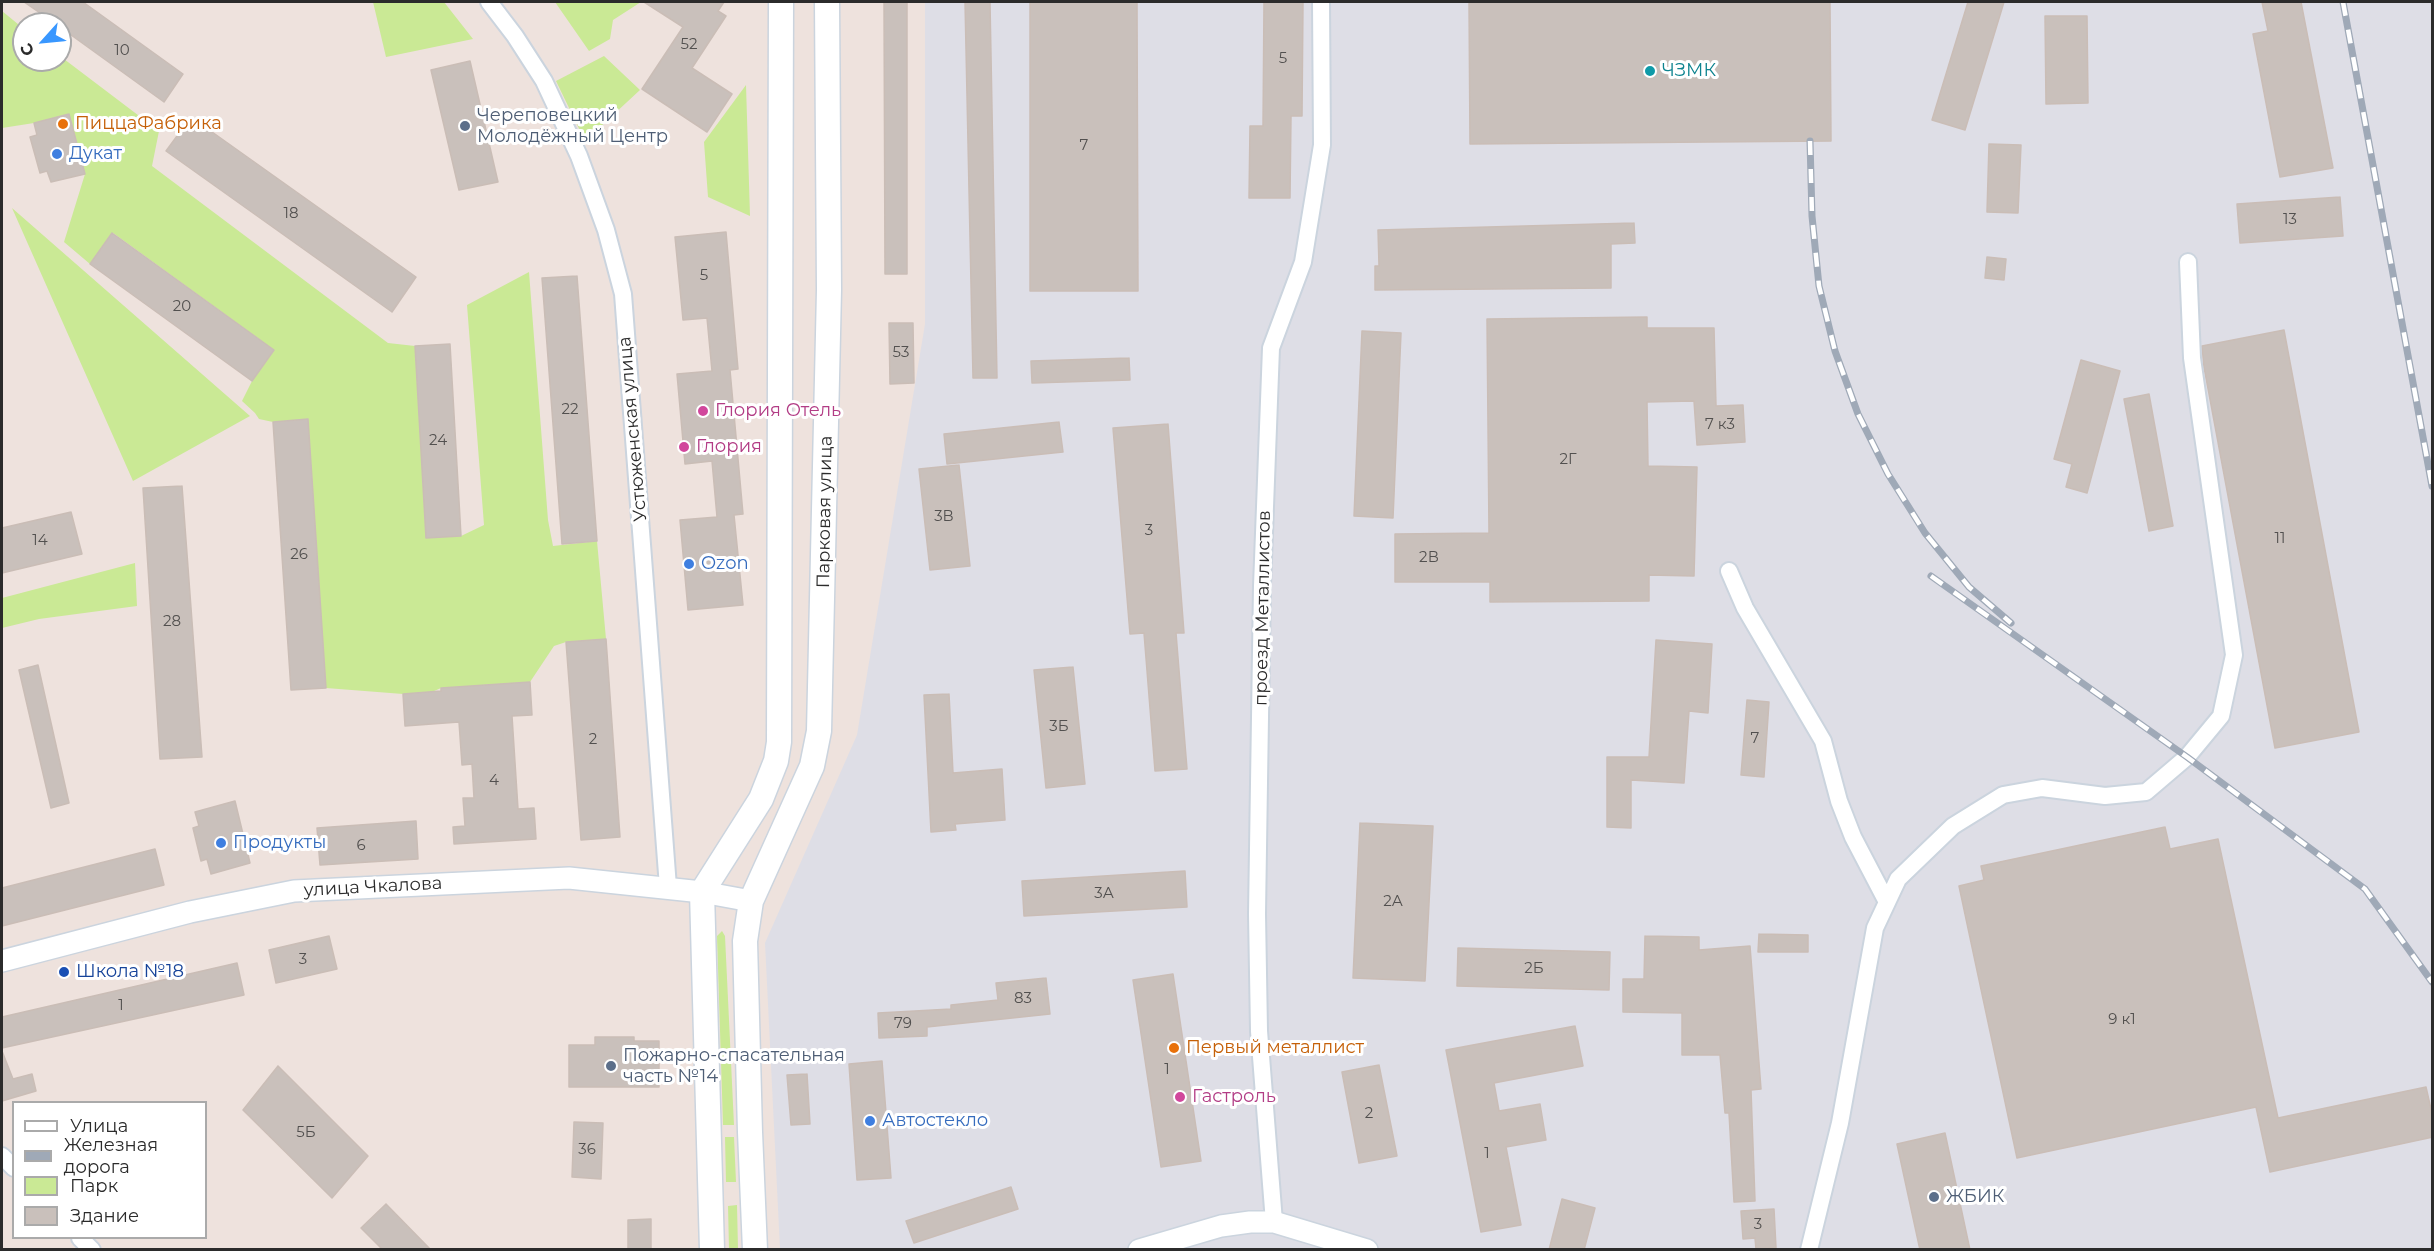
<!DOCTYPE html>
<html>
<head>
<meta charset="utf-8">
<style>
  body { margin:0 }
  #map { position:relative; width:2434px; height:1251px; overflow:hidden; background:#eee2dd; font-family:Montserrat,sans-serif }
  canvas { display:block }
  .frame { position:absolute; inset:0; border:3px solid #2b2b2b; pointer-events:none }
  .legend { position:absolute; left:12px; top:1101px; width:195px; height:138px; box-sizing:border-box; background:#fff; border:2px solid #aaa; margin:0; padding:8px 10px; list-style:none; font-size:18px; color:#2b2b2b }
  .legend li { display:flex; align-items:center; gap:12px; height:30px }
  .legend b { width:30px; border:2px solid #aaa }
  .north { position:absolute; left:12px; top:12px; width:60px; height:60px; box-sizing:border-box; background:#fff; border:2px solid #aaa; border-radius:50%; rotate:243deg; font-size:16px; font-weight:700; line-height:24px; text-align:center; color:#2b2b2b }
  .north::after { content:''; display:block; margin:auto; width:21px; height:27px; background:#3997ff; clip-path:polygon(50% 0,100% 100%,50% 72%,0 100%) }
</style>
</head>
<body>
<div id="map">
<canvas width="2434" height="1251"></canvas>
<div class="frame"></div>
<ul class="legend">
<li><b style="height:8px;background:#fff"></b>Улица</li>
<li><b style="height:8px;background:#9fa9b7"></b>Железная дорога</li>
<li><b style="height:16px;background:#cae995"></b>Парк</li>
<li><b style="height:16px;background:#c9c0bb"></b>Здание</li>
</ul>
<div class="north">С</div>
</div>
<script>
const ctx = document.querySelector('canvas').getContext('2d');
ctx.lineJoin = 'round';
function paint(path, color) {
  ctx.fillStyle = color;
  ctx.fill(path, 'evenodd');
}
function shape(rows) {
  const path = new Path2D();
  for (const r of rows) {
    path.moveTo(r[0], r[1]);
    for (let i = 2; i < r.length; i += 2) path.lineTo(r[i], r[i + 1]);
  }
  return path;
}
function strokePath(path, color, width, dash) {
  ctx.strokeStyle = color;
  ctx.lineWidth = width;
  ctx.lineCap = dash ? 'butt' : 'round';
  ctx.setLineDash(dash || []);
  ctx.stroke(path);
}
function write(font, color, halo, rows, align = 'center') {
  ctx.font = font + ' Montserrat,sans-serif';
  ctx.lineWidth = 6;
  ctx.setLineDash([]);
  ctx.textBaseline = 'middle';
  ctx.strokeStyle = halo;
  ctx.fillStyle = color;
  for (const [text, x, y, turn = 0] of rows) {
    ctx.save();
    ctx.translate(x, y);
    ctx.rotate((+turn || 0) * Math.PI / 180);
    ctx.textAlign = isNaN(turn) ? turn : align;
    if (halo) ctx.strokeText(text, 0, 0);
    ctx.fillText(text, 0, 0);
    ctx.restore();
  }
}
const industrial = shape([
  [925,2,2432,2,2432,1249,780,1249,765,943,857,735,925,324]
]);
const green = shape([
  [373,2,444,2,473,39,386,57],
  [555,2,641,2,613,20,610,39,589,51],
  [2,11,24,29,24,60,60,60,60,56,159,131,152,166,388,343,415,346,427,538,461,536,484,525,467,305,529,272,548,520,553,546,597,541,606,639,566,642,554,646,530,682,441,688,432,692,403,694,326,688,308,419,273,422,259,419,255,413,242,401,252,381,274,350,113,233,90,264,64,242,85,174,69,114,34,123,2,128],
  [604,56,640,90,585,141,556,81],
  [746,85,750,216,708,197,704,142],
  [12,208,250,416,133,481],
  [135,563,137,606,39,619,2,628,2,598],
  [722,931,725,936,734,1125,723,1125,717,936],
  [725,1137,734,1137,736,1182,726,1182],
  [737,1205,738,1249,729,1249,728,1206]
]);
const building = shape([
  [24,2,83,2,183,74,164,102,60,27,60,24,56,24,24,2],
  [644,2,724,2,718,11,726,16,692,68,732,94,707,132,642,89,683,27,644,2],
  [884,2,907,2,907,274,885,274,884,2],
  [965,2,990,2,997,378,973,378,965,2],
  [1030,2,1137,2,1138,291,1030,291,1030,2],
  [1264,2,1303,2,1302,116,1291,116,1290,198,1249,198,1250,126,1263,126,1264,2],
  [1469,2,1830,2,1831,141,1470,144,1469,2],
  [1968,2,2004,2,1965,130,1932,120,1968,2],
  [2262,2,2301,2,2333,168,2280,177,2253,34,2268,31,2262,2],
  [2045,16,2087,16,2088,103,2046,104,2045,16],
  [470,61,498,182,459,190,431,70,470,61],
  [69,114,85,174,51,182,47,171,40,173,30,137,37,135,34,123,69,114],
  [191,117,416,277,392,312,166,151,191,117],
  [1989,144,2021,145,2018,213,1987,212,1989,144],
  [2340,197,2343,236,2240,243,2237,204,2340,197],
  [1634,223,1635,243,1611,244,1611,288,1375,290,1375,266,1379,266,1378,230,1634,223],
  [726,232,738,369,730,370,743,514,734,515,743,605,688,610,680,520,717,517,712,461,685,464,677,374,712,371,707,318,683,320,675,237,726,232],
  [112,233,274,350,252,381,90,264,112,233],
  [1987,257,2006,259,2004,280,1985,278,1987,257],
  [577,276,597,541,562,544,542,278,577,276],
  [1647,317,1647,328,1714,328,1716,406,1743,405,1745,442,1697,445,1694,401,1647,402,1648,466,1697,467,1694,576,1649,575,1649,601,1490,602,1490,582,1395,582,1395,534,1489,533,1487,319,1647,317],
  [889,323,913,323,914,383,890,384,889,323],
  [2284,330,2359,732,2275,748,2204,367,2202,346,2284,330],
  [1362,331,1401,333,1393,518,1354,516,1362,331],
  [450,344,461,536,426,538,415,346,450,344],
  [1129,358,1130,380,1032,383,1031,361,1129,358],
  [2081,360,2120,371,2087,493,2066,487,2072,464,2054,459,2081,360],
  [2149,394,2173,526,2149,531,2124,399,2149,394],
  [308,419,326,688,291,690,273,422,308,419],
  [1059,422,1063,452,947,464,944,434,1059,422],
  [1168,424,1184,633,1176,633,1187,769,1155,771,1144,633,1130,634,1113,428,1168,424],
  [959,465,970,566,930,570,919,469,959,465],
  [182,486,202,757,160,759,143,488,182,486],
  [71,512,82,554,2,573,2,528,71,512],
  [606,639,620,837,581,840,566,642,606,639],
  [1656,640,1712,644,1708,713,1689,711,1684,783,1631,780,1631,828,1607,827,1607,757,1649,757,1656,640],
  [38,665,69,803,51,808,19,670,38,665],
  [1073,667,1085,784,1046,788,1034,670,1073,667],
  [530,682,532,715,512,716,518,809,534,808,536,839,454,844,453,827,465,826,463,798,474,798,472,764,462,765,459,722,405,726,403,694,441,691,441,688,530,682],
  [949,694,953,773,1002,769,1005,820,955,824,956,830,931,832,924,695,949,694],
  [1747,700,1769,702,1764,777,1741,775,1747,700],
  [235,801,250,863,211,874,207,859,201,861,193,828,199,826,195,812,235,801],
  [416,821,418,859,320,865,317,828,416,821],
  [1360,823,1433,826,1425,981,1353,978,1360,823],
  [2165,827,2170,849,2218,839,2278,1118,2426,1087,2433,1118,2433,1137,2270,1172,2256,1107,2017,1158,1959,886,1984,880,1981,866,2165,827],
  [155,849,164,885,2,926,2,888,155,849],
  [1185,871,1187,907,1024,916,1022,881,1185,871],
  [1759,934,1808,935,1808,952,1758,952,1759,934],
  [329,936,337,969,276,983,269,950,329,936],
  [1645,936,1699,937,1699,950,1750,946,1761,1089,1751,1090,1755,1201,1734,1202,1729,1113,1725,1113,1720,1055,1682,1055,1682,1013,1623,1012,1623,979,1644,979,1645,936],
  [1458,948,1610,952,1609,990,1457,986,1458,948],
  [237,963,244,995,2,1048,2,1017,237,963],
  [1173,974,1201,1161,1161,1167,1133,980,1173,974],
  [1046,978,1050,1014,927,1027,927,1036,879,1038,878,1013,951,1009,951,1005,998,1000,996,983,1046,978],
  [1575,1026,1583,1066,1494,1083,1499,1111,1540,1104,1546,1140,1506,1147,1521,1225,1481,1232,1446,1050,1575,1026],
  [595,1037,634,1037,634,1041,659,1041,659,1087,569,1087,569,1045,595,1045,595,1037],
  [2,1051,13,1079,32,1074,36,1091,2,1101,2,1051],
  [882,1061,891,1178,857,1180,849,1064,882,1061],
  [1379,1065,1397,1156,1359,1163,1342,1072,1379,1065],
  [278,1066,368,1156,332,1198,243,1110,278,1066],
  [807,1074,810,1124,791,1125,787,1075,807,1074],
  [574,1122,603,1123,601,1179,572,1177,574,1122],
  [1945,1133,1970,1250,1920,1250,1897,1144,1945,1133],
  [1011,1187,1018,1209,914,1243,906,1221,1011,1187],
  [1562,1199,1595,1208,1584,1250,1549,1250,1562,1199],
  [386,1204,431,1250,383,1250,361,1228,386,1204],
  [1774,1209,1776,1248,1756,1249,1755,1238,1743,1239,1741,1211,1774,1209],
  [651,1219,651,1250,628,1250,628,1220,651,1219]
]);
const minor = shape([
  [489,2,515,36,544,81,579,156,606,230,623,294,668,887],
  [1729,571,1745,608,1823,741,1839,801,1853,837,1887,902],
  [2,1156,14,1168],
  [1274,1222,1259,1031,1257,914,1262,586,1271,348,1303,262,1322,145,1321,2],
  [80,1238,92,1250],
  [1809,1250,1840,1123,1875,928,1898,879,1953,826,2003,795,2042,788,2105,796,2146,792,2187,757,2221,716,2234,655,2192,358,2188,262]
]);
const tertiary = shape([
  [2,961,190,912,294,891,569,878,702,892,751,901],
  [1139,1250,1221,1226,1250,1222,1274,1222,1367,1250]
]);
const secondary = shape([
  [712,1250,702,892,761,799,776,761,779,742,781,2],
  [755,1250,750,1132,745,941,751,901,812,766,819,731,829,290,827,2]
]);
const rail = shape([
  [2343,2,2432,486],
  [1810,141,1812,216,1819,286,1835,351,1858,414,1888,474,1925,533,1969,587,2011,623],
  [1931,576,2187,757,2365,889,2432,982]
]);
const markers = [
  [1650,71,6,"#0f9aa8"],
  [63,124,6,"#e8710a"],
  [465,126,6,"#5c6f8a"],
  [57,154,6,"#3f7fe0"],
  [703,411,6,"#d1479c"],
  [684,447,6,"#d1479c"],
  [689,564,6,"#3f7fe0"],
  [221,843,6,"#3f7fe0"],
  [64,972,6,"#1a4fb4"],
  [1174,1048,6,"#e8710a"],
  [611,1066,6,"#5c6f8a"],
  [1180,1097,6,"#d1479c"],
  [870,1121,6,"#3f7fe0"],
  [1934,1197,6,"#5c6f8a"]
];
const numberNames = [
  ["52",689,45],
  ["10",122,51],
  ["5",1283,59],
  ["7",1084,146],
  ["18",291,214],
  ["13",2290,220],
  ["5",704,276],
  ["20",182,307],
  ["53",901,353],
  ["22",570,410],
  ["7 к3",1720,425],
  ["24",438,441],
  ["2Г",1568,460],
  ["3В",944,517],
  ["3",1149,531],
  ["11",2280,539],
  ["14",40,541],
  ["26",299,555],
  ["2В",1429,558],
  ["28",172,622],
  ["3Б",1059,727],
  ["7",1755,739],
  ["2",593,740],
  ["4",494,781],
  ["6",361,846],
  ["3А",1104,894],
  ["2А",1393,902],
  ["3",303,960],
  ["2Б",1534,969],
  ["83",1023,999],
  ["1",121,1006],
  ["9 к1",2122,1020],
  ["79",903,1024],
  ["1",1167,1070],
  ["2",1369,1114],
  ["5Б",306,1133],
  ["36",587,1150],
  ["1",1487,1154],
  ["3",1758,1225]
];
const cultureNames = [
  ["ЧЗМК",1662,71]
];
const serviceNames = [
  ["Череповецкий",477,116],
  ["Молодёжный Центр",477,137],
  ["Пожарно-спасательная",623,1056],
  ["часть №14",623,1077],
  ["ЖБИК",1946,1197]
];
const foodNames = [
  ["ПиццаФабрика",75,124],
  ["Первый металлист",1186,1048]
];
const shopNames = [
  ["Дукат",69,154],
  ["Ozon",701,564],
  ["Продукты",233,843],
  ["Автостекло",882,1121]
];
const hotelNames = [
  ["Глория Отель",715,411],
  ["Глория",696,447],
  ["Гастроль",1192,1097]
];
const streetNames = [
  ["Устюженская улица",633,429,-95],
  ["Парковая улица",825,512,-89],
  ["проезд Металлистов",1263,608,-89],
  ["улица Чкалова",373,887,-3]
];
const transitNames = [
  ["Школа №18",76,972]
];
paint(industrial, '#dedee6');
paint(green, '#cae995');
paint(building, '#c9c0bb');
strokePath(building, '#cabdb6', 1.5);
strokePath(minor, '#cbd4de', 20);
strokePath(tertiary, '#cbd4de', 24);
strokePath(secondary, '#cbd4de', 27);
strokePath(minor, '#fff', 16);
strokePath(tertiary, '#fff', 21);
strokePath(secondary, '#fff', 24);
strokePath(rail, '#9fa9b7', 7);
strokePath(rail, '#fff', 4.5, [14]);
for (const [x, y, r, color] of markers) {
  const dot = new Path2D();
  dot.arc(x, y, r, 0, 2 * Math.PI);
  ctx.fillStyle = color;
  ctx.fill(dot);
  strokePath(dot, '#fff', 2);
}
write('15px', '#52504f', null, numberNames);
write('18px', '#0d838f', '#fff', cultureNames, 'left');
write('18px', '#4e5e75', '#fff', serviceNames, 'left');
write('18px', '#c56008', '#fff', foodNames, 'left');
write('18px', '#366cbe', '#fff', shopNames, 'left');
write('18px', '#b23c85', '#fff', hotelNames, 'left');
write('18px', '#2b2b2b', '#fff', streetNames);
write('18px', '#164399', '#fff', transitNames, 'left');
</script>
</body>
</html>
